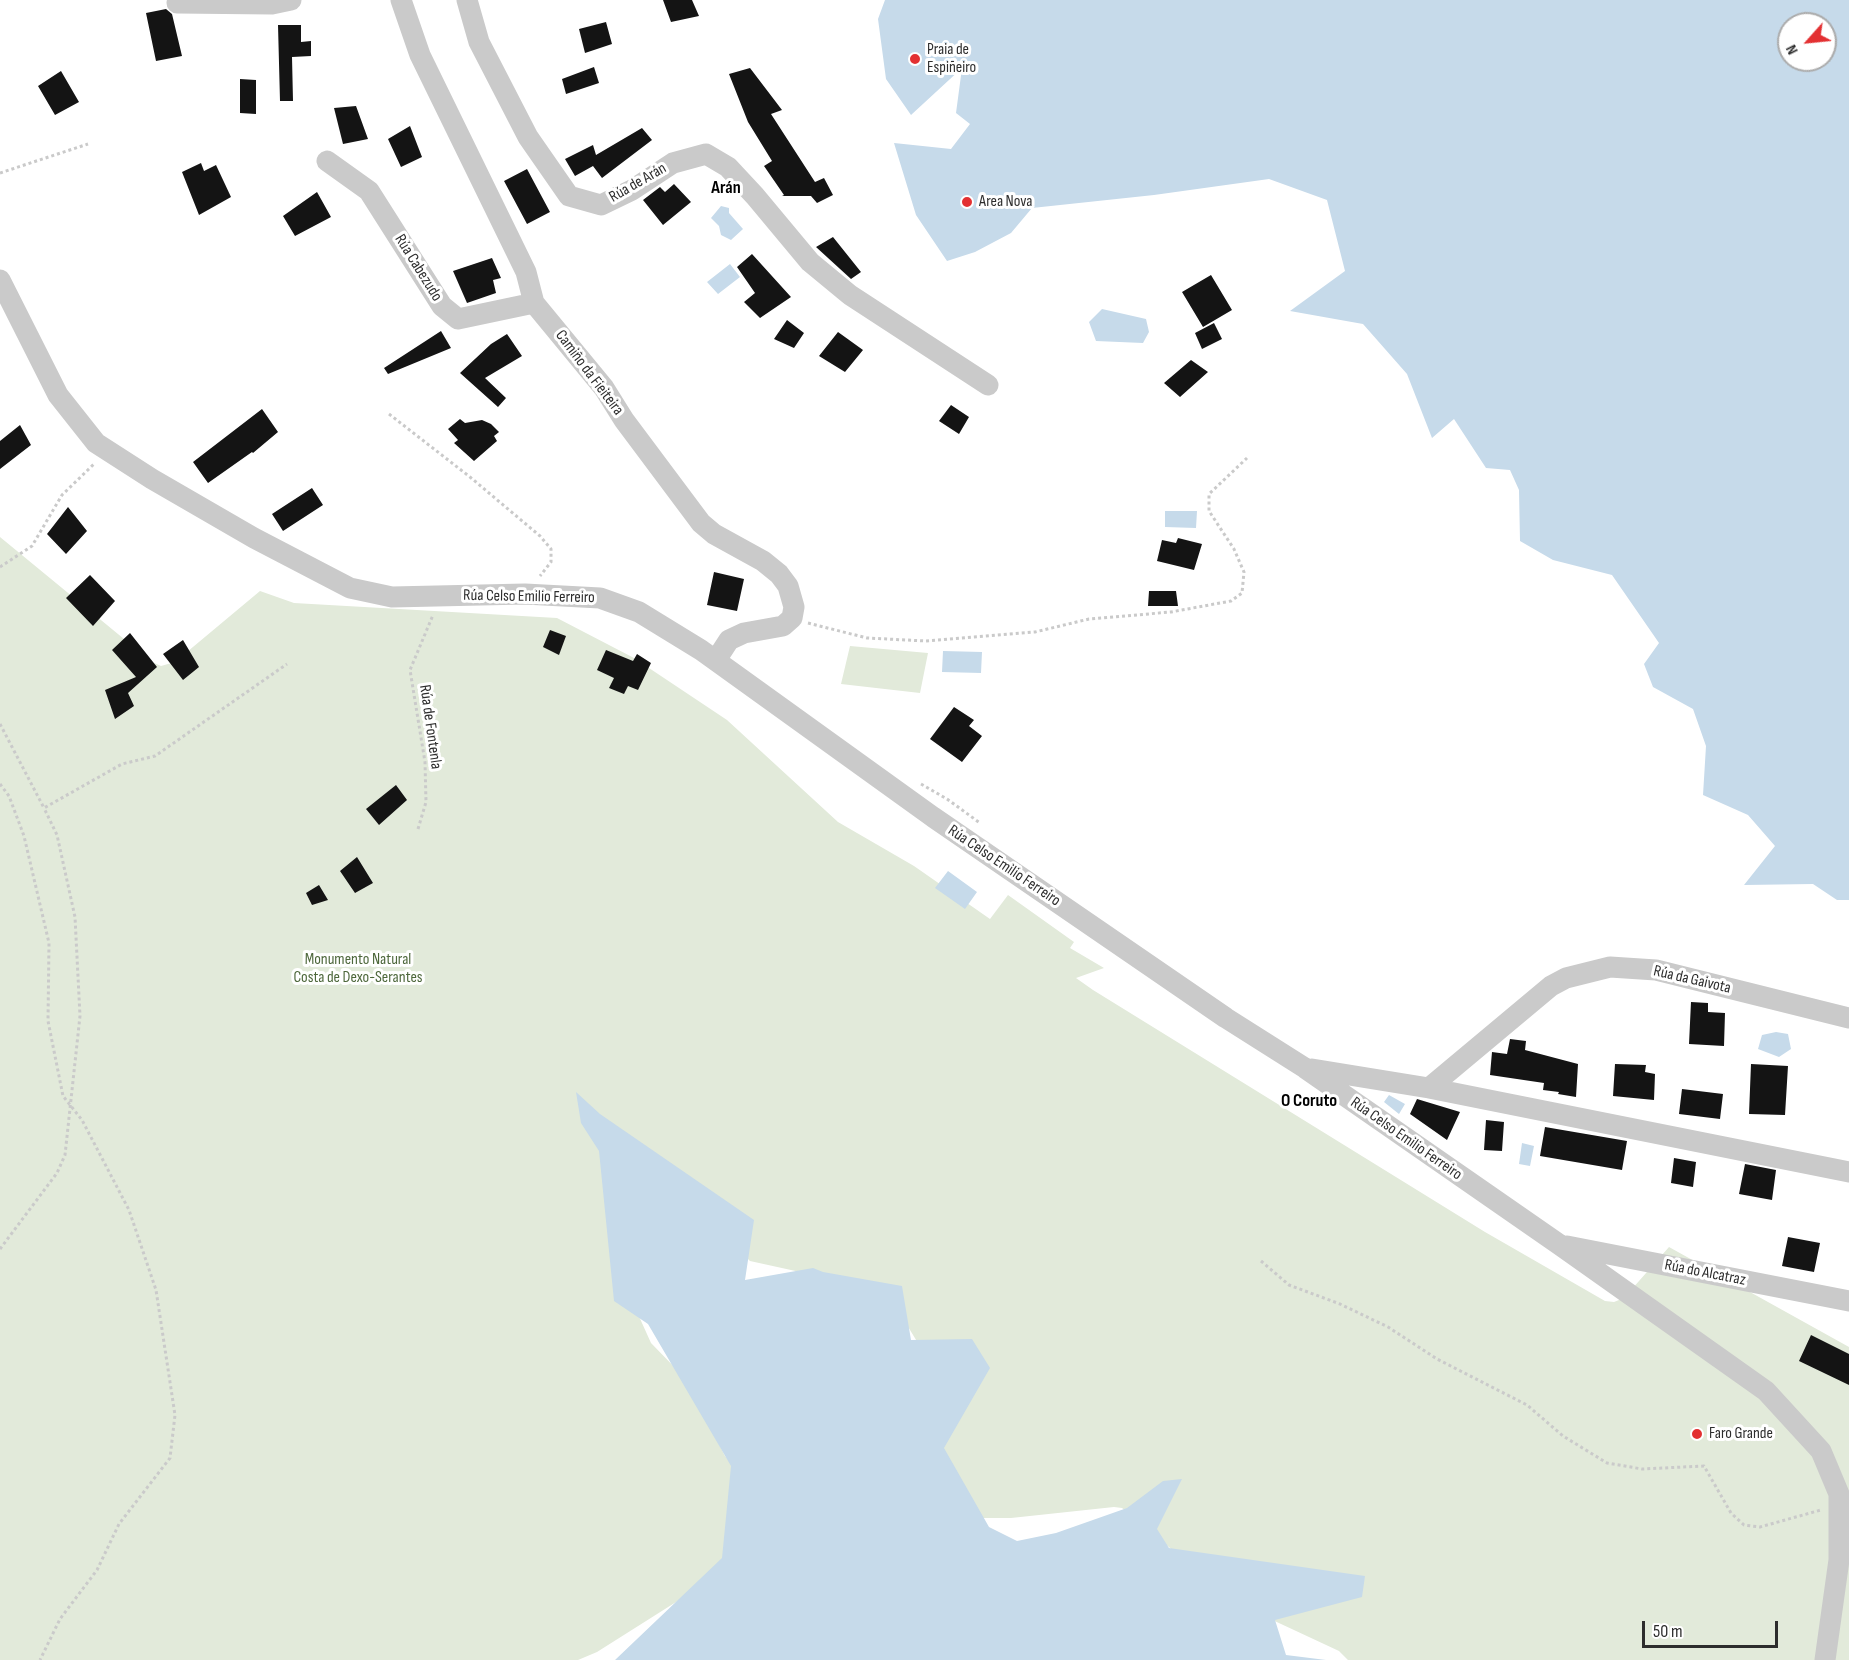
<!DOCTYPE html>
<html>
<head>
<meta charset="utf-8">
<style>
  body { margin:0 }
  #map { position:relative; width:1849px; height:1660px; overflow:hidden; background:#fff; font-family:"Sofia Sans Condensed",sans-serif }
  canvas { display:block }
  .north { position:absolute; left:1777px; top:12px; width:60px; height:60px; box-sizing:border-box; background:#fff; border:2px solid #ababab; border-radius:50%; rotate:243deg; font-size:16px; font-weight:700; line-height:24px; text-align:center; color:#2d2d2d }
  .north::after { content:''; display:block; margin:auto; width:21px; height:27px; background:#e33032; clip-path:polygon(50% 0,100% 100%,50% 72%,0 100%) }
  .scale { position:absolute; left:1642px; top:1621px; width:136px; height:27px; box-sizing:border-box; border:3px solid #2d2d2d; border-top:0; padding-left:8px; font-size:18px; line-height:21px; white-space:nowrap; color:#2d2d2d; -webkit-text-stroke:4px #fff; paint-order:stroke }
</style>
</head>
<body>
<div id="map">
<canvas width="1849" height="1660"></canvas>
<div class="north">N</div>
<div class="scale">50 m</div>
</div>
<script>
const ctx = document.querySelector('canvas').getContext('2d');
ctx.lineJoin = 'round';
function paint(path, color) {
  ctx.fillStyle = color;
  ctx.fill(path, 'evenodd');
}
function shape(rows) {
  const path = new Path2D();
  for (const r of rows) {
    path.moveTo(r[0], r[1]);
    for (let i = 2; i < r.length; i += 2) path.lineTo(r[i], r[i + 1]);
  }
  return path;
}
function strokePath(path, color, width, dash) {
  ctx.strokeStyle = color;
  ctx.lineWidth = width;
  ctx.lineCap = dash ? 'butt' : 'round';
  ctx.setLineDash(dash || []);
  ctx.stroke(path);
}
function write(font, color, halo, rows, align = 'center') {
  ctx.font = font + ' "Sofia Sans Condensed",sans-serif';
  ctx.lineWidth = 6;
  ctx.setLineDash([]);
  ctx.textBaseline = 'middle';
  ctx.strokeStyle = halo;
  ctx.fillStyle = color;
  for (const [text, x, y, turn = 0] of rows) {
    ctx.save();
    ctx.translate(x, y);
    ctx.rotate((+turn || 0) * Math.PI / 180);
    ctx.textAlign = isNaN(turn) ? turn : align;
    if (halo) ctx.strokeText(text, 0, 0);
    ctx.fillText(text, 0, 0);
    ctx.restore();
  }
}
const green = shape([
  [0,537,152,662,161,666,175,662,260,591,294,603,557,618,634,658,727,720,838,822,914,866,990,919,1008,895,1074,942,1070,948,1104,968,1076,978,1093,990,1485,1232,1605,1301,1614,1302,1624,1298,1669,1247,1849,1347,1849,1660,1348,1660,1339,1651,1236,1603,1122,1508,1114,1507,1011,1518,976,1518,932,1439,927,1358,890,1297,841,1281,750,1261,704,1215,619,1272,651,1343,685,1378,725,1456,772,1512,684,1597,597,1652,578,1660,0,1660],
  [850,646,928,653,920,693,841,684]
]);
const water = shape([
  [885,0,1849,0,1849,900,1837,900,1813,884,1744,885,1775,846,1748,815,1703,795,1706,746,1693,709,1653,687,1644,664,1659,643,1612,575,1553,560,1520,541,1519,490,1510,470,1486,468,1454,419,1432,438,1407,374,1363,324,1290,311,1345,271,1327,200,1269,179,1154,195,1032,208,1011,233,975,252,947,261,916,215,894,143,951,149,970,124,956,113,962,68,911,115,886,79,878,19],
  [1789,24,1825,24,1825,60,1789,60],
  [721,206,729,208,729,213,743,229,731,240,721,235,719,226,711,218],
  [730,264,740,277,718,294,707,282],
  [1102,309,1146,319,1149,332,1143,343,1096,341,1089,322],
  [1165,511,1197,511,1196,528,1165,527],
  [943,651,982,652,981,673,942,672],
  [948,871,977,892,965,909,935,888],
  [1776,1032,1788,1034,1791,1049,1779,1057,1758,1049,1762,1035],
  [576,1092,600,1114,754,1220,745,1280,813,1268,823,1272,902,1286,911,1340,972,1339,990,1368,944,1448,989,1527,1017,1541,1056,1533,1127,1508,1163,1481,1182,1479,1157,1529,1169,1548,1365,1576,1362,1597,1275,1620,1286,1655,1326,1660,615,1660,722,1558,731,1466,648,1324,614,1301,599,1151,581,1123],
  [1389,1095,1405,1104,1399,1114,1384,1102],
  [1522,1143,1534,1146,1530,1166,1519,1164]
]);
const building = shape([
  [663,0,692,0,699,16,671,22],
  [166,9,172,14,182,56,156,61,146,13],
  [606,22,612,44,585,53,579,29],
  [278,25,301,25,301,42,311,41,311,56,292,57,293,101,280,101],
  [594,67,599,83,566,94,562,79],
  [750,68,782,110,771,114,815,182,824,178,833,195,817,203,811,196,782,196,784,195,764,166,772,161,748,122,729,74],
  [61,71,79,102,55,115,38,86],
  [240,79,256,80,256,114,240,113],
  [356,106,368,139,343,144,334,108],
  [410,126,422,157,401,167,388,139],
  [642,128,652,140,602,178,593,166,575,176,565,159,593,145,596,155],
  [201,163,204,171,216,165,231,197,199,215,182,172],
  [527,169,550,212,527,224,504,181],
  [674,184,691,202,663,225,643,200,660,187,665,192],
  [317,192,331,217,295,236,283,216],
  [833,237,861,272,851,279,816,247],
  [752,254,791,297,760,318,744,302,755,293,737,267],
  [492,258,501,278,493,280,496,293,467,303,453,271],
  [1211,275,1232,310,1203,327,1182,292],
  [787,320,804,333,794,348,774,339],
  [1214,323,1222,339,1202,349,1195,333],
  [441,331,451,348,388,374,384,368],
  [838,332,863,350,845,372,819,356],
  [507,334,522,356,485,378,506,398,498,407,460,373,491,344],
  [1191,360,1208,372,1180,397,1164,383],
  [951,405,969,417,959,434,939,421],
  [262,409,278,432,253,453,252,452,208,483,193,462],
  [460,419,465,423,482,420,491,424,499,432,494,436,497,441,474,461,454,443,458,440,448,429],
  [20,425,31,445,0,469,0,441],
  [312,488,323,505,283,531,272,514],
  [68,507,87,531,66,554,47,534],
  [1178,538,1202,544,1194,570,1157,561,1162,540,1176,543],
  [714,572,744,579,737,611,707,605],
  [90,575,115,601,93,626,66,598],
  [1149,591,1176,591,1178,606,1148,606],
  [550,630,566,636,559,655,543,647],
  [130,633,157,667,128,693,134,706,115,719,105,690,136,677,112,650],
  [183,640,199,667,183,680,163,654],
  [606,650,633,661,637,654,651,663,638,690,628,686,624,694,609,688,614,678,597,670],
  [954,707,974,720,969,726,982,736,962,762,930,739],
  [396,785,407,800,379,825,366,809],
  [357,857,373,883,355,893,340,871],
  [319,885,328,900,312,905,306,893],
  [1691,1002,1708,1003,1708,1012,1725,1013,1724,1046,1689,1044],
  [1510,1039,1526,1041,1525,1050,1578,1064,1576,1097,1558,1094,1559,1092,1543,1090,1544,1083,1490,1075,1492,1052,1507,1054],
  [1615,1064,1646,1065,1645,1072,1655,1074,1654,1100,1613,1096],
  [1751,1064,1788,1066,1785,1115,1749,1114],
  [1682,1089,1723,1094,1720,1119,1679,1114],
  [1417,1099,1460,1112,1447,1140,1410,1114],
  [1486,1120,1504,1122,1502,1151,1484,1150],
  [1545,1127,1627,1141,1622,1170,1540,1156],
  [1674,1158,1696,1162,1693,1187,1671,1183],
  [1745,1164,1776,1170,1772,1200,1739,1194],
  [1788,1237,1820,1243,1814,1272,1782,1266],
  [1811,1335,1849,1354,1849,1385,1799,1361]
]);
const path = shape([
  [0,173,88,144],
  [389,414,470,477,540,536,551,549,551,562,540,576],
  [0,567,32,546,62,495,94,464],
  [808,623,867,638,926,641,1035,632,1089,619,1171,612,1231,601,1242,593,1244,572,1234,549,1209,511,1209,494,1247,458],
  [0,724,44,808,122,764,155,756,287,664],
  [0,784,9,796,24,836,49,943,48,1021,63,1096,82,1120,129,1210,156,1290,175,1415,170,1458,119,1524,97,1570,60,1619,40,1660],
  [921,784,947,799,980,823],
  [418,829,426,802,425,762,410,670,433,615],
  [0,1249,57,1173,65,1155,80,1016,75,917,57,835,44,808],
  [1261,1261,1289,1285,1340,1304,1388,1327,1437,1359,1527,1405,1563,1436,1607,1463,1642,1469,1704,1466,1731,1513,1744,1525,1760,1527,1821,1510]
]);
const street = shape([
  [401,0,420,55,526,272,534,303,604,388,624,420,701,523,714,534,763,561,779,574,788,586,794,607,792,618,783,626,744,633,729,640,716,660],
  [467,0,479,42,528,137,569,196,601,205,632,190,673,163,706,154,728,167,755,196,810,262,850,295,988,385],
  [177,3,272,4,291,0],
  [327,161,369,191,442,306,458,319,534,303],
  [0,280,58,395,96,443,152,479,254,538,350,588,392,597,525,594,600,598,639,612,701,650,933,817,1226,1018,1305,1068,1560,1245,1766,1391,1821,1451,1839,1494,1839,1560,1825,1660],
  [1312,1069,1429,1088,1849,1172],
  [1429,1088,1551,986,1566,978,1610,967,1656,970,1849,1018],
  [1567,1246,1849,1301]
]);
const markers = [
  [915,59,6,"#e33032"],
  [967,202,6,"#e33032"],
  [1697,1434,6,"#e33032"]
];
const poiNames = [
  ["Praia de",927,50],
  ["Espiñeiro",927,68],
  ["Area Nova",979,202],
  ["Faro Grande",1709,1434]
];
const streetNames = [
  ["Rúa de Arán",638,183,-30],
  ["Rúa Cabezudo",418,268,58],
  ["Camiño da Fieiteira",589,373,53],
  ["Rúa Celso Emilio Ferreiro",529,597,1],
  ["Rúa de Fontenla",430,727,82],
  ["Rúa Celso Emilio Ferreiro",1004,866,34],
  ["Rúa da Gaivota",1692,980,13],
  ["Rúa Celso Emilio Ferreiro",1406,1139,35],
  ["Rúa do Alcatraz",1705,1273,11]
];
const parkNames = [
  ["Monumento Natural",358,960],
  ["Costa de Dexo-Serantes",358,978]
];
const neighbourhoodNames = [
  ["Arán",726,188],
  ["O Coruto",1309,1101]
];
paint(green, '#e2eada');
paint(water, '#c6daea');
paint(building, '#141414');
strokePath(path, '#cacaca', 3, [3, 3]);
strokePath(street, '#cacaca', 21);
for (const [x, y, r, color] of markers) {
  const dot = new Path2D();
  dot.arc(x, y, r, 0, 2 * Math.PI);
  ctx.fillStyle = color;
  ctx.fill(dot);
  strokePath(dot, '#fff', 2);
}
write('16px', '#2d2d2d', '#fff', poiNames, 'left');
write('16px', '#2d2d2d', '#fff', streetNames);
write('16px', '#4d673b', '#fff', parkNames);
write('bold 18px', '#000', '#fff', neighbourhoodNames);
</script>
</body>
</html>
